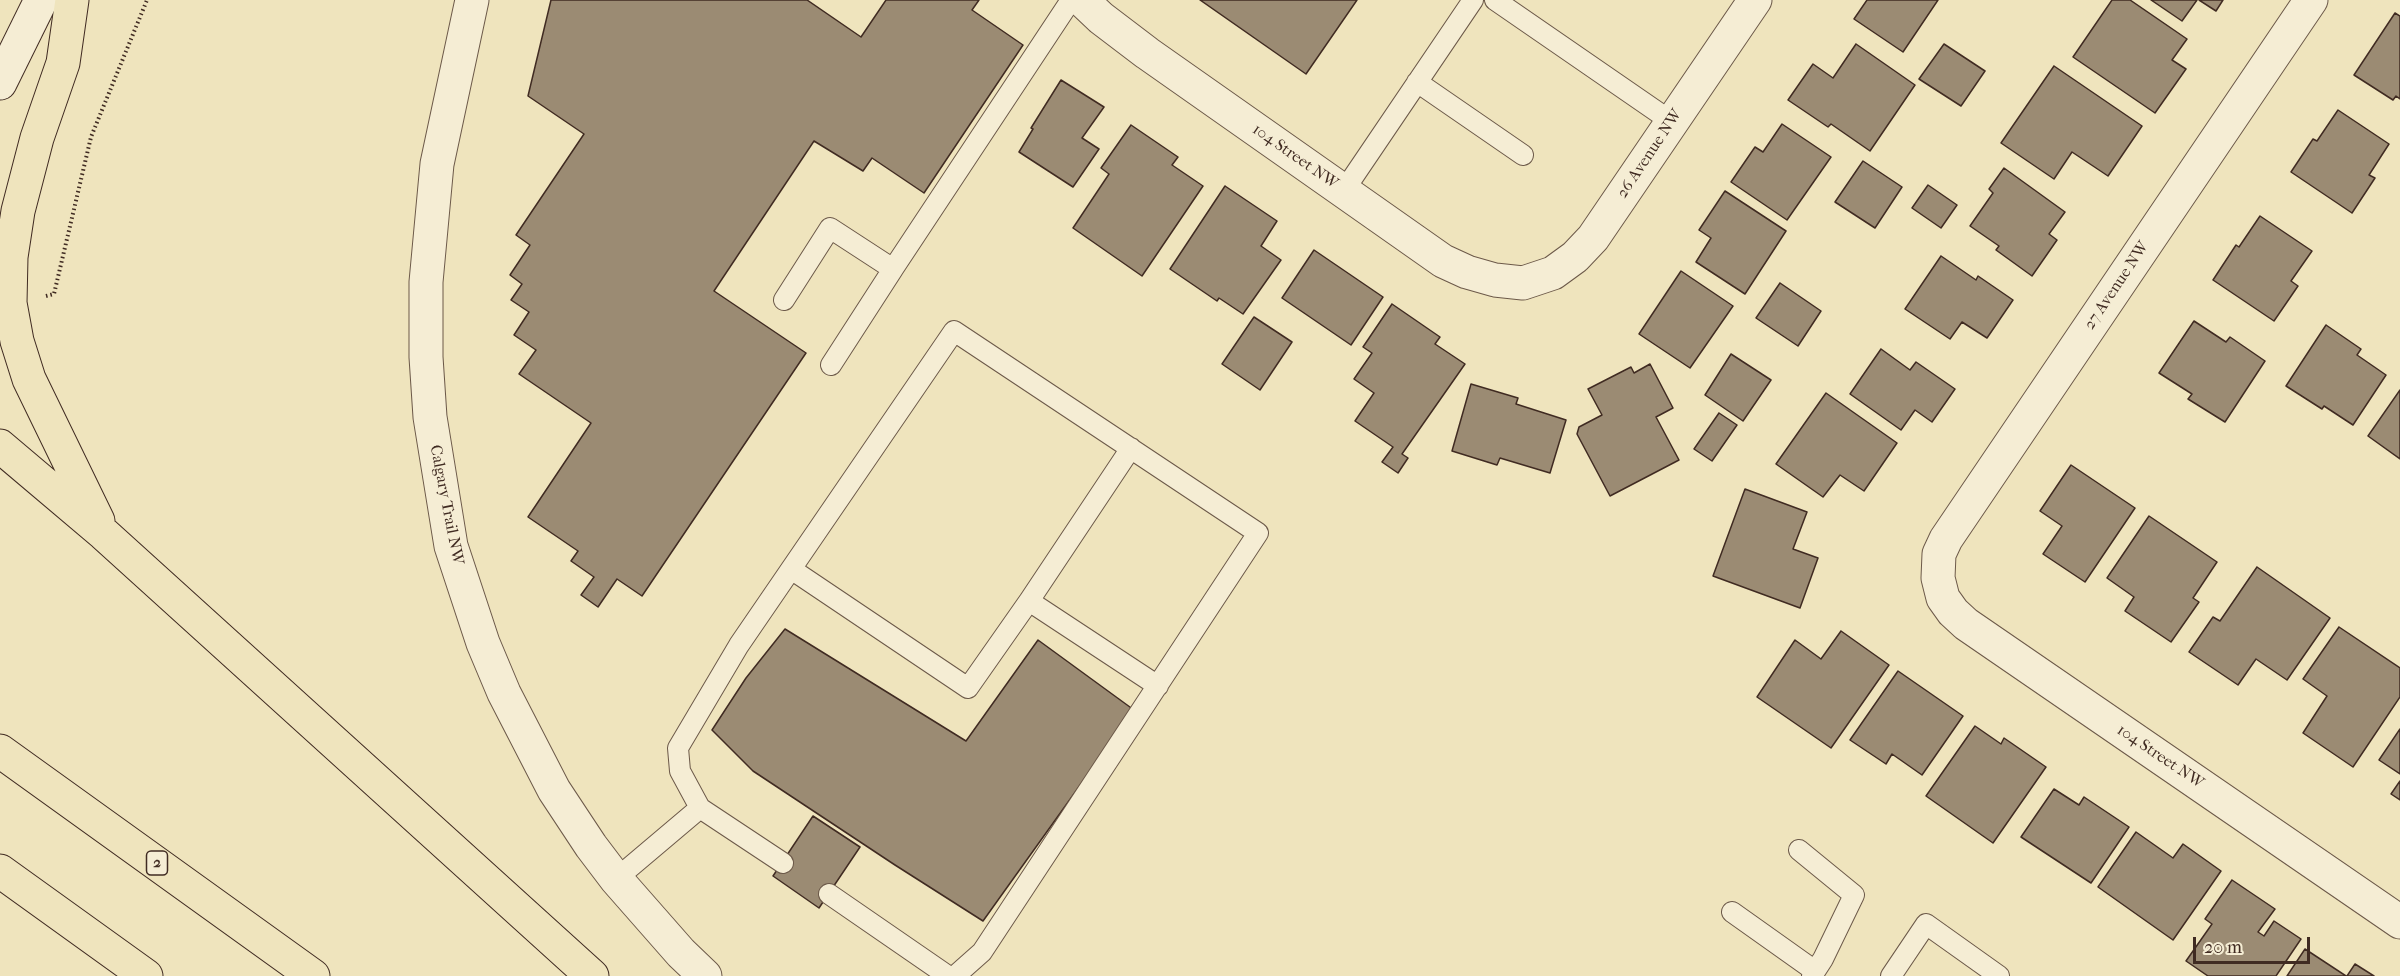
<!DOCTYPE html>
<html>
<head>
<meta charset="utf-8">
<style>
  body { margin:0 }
  #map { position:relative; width:2400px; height:976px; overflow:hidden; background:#efe4bd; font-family:"IM FELL French Canon",serif }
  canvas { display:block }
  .scale { position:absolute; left:2193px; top:937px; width:117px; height:27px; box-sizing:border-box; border:3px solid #402b22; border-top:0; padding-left:8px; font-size:18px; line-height:21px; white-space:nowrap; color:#402b22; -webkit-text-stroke:4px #f5edd4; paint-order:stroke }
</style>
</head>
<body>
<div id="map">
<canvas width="2400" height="976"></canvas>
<div class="scale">20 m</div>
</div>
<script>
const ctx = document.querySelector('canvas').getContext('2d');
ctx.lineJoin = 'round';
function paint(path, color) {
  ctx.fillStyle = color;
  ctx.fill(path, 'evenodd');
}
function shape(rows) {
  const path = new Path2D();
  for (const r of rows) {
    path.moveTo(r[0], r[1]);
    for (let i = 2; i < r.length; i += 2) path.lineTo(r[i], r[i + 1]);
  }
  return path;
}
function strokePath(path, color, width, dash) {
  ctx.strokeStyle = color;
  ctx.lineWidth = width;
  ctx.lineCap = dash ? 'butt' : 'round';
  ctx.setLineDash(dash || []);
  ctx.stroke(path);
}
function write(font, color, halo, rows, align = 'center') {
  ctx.font = font + ' "IM FELL French Canon",serif';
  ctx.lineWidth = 4.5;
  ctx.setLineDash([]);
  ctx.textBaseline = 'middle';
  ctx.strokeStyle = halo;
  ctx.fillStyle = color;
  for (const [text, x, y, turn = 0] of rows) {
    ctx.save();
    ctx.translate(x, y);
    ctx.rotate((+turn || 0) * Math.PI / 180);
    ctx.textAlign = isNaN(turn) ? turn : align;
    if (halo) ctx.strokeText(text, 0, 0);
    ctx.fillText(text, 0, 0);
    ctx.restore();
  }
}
const building = shape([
  [551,0,807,0,861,37,886,0,979,0,972,10,1023,45,924,193,872,158,863,171,814,141,714,291,806,353,642,596,617,579,598,607,581,595,594,577,571,561,578,551,528,517,591,423,519,374,536,350,514,335,529,312,511,300,522,284,510,275,530,245,516,235,584,134,528,96,551,0],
  [1200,0,1357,0,1306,74,1200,0],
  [1867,0,1938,0,1903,52,1854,19,1867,0],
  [2112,0,2130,0,2187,39,2172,60,2186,69,2155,113,2073,57,2112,0],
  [2151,0,2197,0,2182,21,2151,0],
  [2199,0,2223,0,2216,11,2199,0],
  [2395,13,2400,16,2400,99,2396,96,2393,100,2354,75,2395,13],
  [1856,44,1915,85,1870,151,1831,124,1828,127,1788,100,1813,64,1833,78,1856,44],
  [1944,44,1985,71,1961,106,1919,79,1944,44],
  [2054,66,2142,126,2108,176,2072,152,2054,179,2001,143,2054,66],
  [1061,80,1104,107,1082,138,1099,149,1073,187,1019,152,1033,129,1031,128,1061,80],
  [2338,110,2389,144,2369,175,2375,178,2352,213,2291,172,2313,139,2317,141,2338,110],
  [1782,124,1831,157,1787,220,1731,182,1755,147,1763,152,1782,124],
  [1131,125,1178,157,1172,165,1203,186,1142,276,1073,228,1109,174,1101,168,1131,125],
  [1863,161,1902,187,1875,228,1835,202,1863,161],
  [2004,168,2065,212,2049,234,2057,240,2032,276,1996,250,1999,246,1970,226,1993,193,1989,189,2004,168],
  [1928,185,1957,205,1941,228,1912,208,1928,185],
  [1225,186,1277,221,1261,246,1281,260,1243,314,1219,298,1217,301,1170,269,1225,186],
  [1725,191,1786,231,1745,294,1696,262,1711,238,1699,230,1725,191],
  [2260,216,2312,251,2291,281,2298,286,2274,321,2213,280,2236,245,2239,247,2260,216],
  [1314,250,1383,297,1351,345,1282,298,1314,250],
  [1941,256,1976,280,1978,276,2013,300,1987,338,1962,322,1950,339,1905,309,1941,256],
  [1681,271,1733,306,1690,368,1639,334,1681,271],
  [1780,283,1821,311,1798,346,1756,318,1780,283],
  [1392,304,1440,337,1435,344,1465,364,1402,454,1408,458,1398,473,1382,462,1393,447,1355,421,1374,393,1354,379,1372,353,1363,347,1392,304],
  [1254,317,1292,342,1260,390,1222,364,1254,317],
  [2194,321,2226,342,2230,337,2265,361,2225,422,2188,399,2192,394,2159,373,2194,321],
  [2326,325,2361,349,2357,355,2386,375,2353,425,2324,406,2322,409,2286,386,2326,325],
  [1881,349,1910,370,1916,362,1955,389,1932,422,1915,410,1901,430,1850,394,1881,349],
  [1731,354,1771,380,1743,421,1705,395,1731,354],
  [1650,364,1673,408,1656,417,1679,460,1610,496,1577,434,1579,427,1602,415,1588,389,1631,367,1634,373,1650,364],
  [1471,384,1518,398,1516,404,1566,420,1550,473,1500,458,1497,465,1452,451,1471,384],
  [2400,390,2400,459,2368,436,2400,390],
  [1826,393,1897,443,1864,491,1840,475,1823,497,1776,464,1826,393],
  [1719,413,1737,425,1712,461,1694,449,1719,413],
  [2071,465,2135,508,2085,582,2043,554,2062,526,2040,511,2071,465],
  [1745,489,1807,512,1793,549,1818,558,1800,608,1713,576,1745,489],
  [2149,516,2217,562,2193,598,2199,602,2171,642,2125,611,2134,597,2107,578,2149,516],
  [2257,567,2330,618,2287,680,2256,659,2238,685,2189,652,2213,617,2220,621,2257,567],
  [2339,627,2400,668,2400,697,2353,767,2303,733,2327,696,2303,679,2339,627],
  [785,629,966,741,1038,640,1134,710,983,921,895,865,753,771,712,730,746,678,785,629],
  [1841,631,1889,665,1831,748,1757,697,1795,640,1821,659,1841,631],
  [1898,671,1963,716,1922,775,1892,754,1886,764,1850,740,1898,671],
  [1975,726,2001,744,2004,738,2046,767,1993,843,1926,796,1975,726],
  [2400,729,2400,774,2379,760,2400,729],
  [2400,781,2400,800,2391,794,2400,781],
  [2054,789,2079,805,2084,797,2129,827,2091,883,2021,837,2054,789],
  [813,816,860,847,819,908,773,876,813,816],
  [2136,832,2173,858,2183,844,2221,871,2173,940,2098,887,2136,832],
  [2232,880,2275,909,2258,932,2264,936,2274,921,2301,939,2276,976,2208,976,2186,961,2212,924,2205,919,2232,880],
  [2305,949,2346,976,2287,976,2305,949],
  [2355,964,2374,976,2347,976,2355,964]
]);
const path = shape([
  [46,296,54,294,91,137,147,0]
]);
const service = shape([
  [1495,0,1672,122],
  [1417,82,1523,155],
  [1343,192,1473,0],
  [784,300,830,228,893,269,1071,0],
  [831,365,893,269],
  [1131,448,1029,601,1158,686],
  [791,569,968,688,1029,601],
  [700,808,680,771,678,748,739,645,954,331,1258,533,982,952,955,976],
  [1799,850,1854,895,1823,959,1812,976],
  [616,879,700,808,783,863],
  [829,894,948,976],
  [1732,912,1815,971],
  [1891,976,1926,924,1999,976]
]);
const minor = shape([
  [472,0,437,164,426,282,426,357,430,417,451,546,483,643,504,693,554,790,591,846,616,879,681,953,705,976],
  [1082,0,1101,18,1147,53,1443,261,1467,272,1495,280,1523,283,1553,273,1575,257,1593,238,1755,0],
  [2311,0,1946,539,1939,554,1938,578,1943,598,1953,612,1966,624,2400,922]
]);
const secondary = shape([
  [0,83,41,0]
]);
const trunk = shape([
  [72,0,63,63,37,138,18,211,11,257,10,303,17,341,29,379,98,521],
  [0,446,104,534,592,976]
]);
const motorway = shape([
  [0,751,313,976],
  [0,871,146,976]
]);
const shields = [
  [157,863,21]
];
const shieldNames = [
  ["2",157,863]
];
const streetNames = [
  ["26 Avenue NW",1650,154,-56],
  ["104 Street NW",1295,157,35],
  ["27 Avenue NW",2117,286,-56],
  ["Calgary Trail NW",446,505,79],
  ["104 Street NW",2160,757,34]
];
paint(building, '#9b8b73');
strokePath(building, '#402b22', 1.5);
strokePath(service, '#6c5949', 22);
strokePath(minor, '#6c5949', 35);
strokePath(secondary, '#402b22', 35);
strokePath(trunk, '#402b22', 35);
strokePath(motorway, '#402b22', 35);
strokePath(path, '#402b22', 4, [1.5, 3]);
strokePath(service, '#f5edd4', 20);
strokePath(minor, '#f5edd4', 33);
strokePath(secondary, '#f5edd4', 33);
strokePath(trunk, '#efe4bd', 33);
strokePath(motorway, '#efe4bd', 33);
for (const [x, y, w] of shields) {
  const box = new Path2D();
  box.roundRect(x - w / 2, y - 12, w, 24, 4.5);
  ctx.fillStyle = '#f5edd4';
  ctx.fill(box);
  strokePath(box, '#402b22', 1.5);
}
write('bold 15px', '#402b22', null, shieldNames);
write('16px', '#402b22', '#f5edd4', streetNames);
</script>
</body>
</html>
